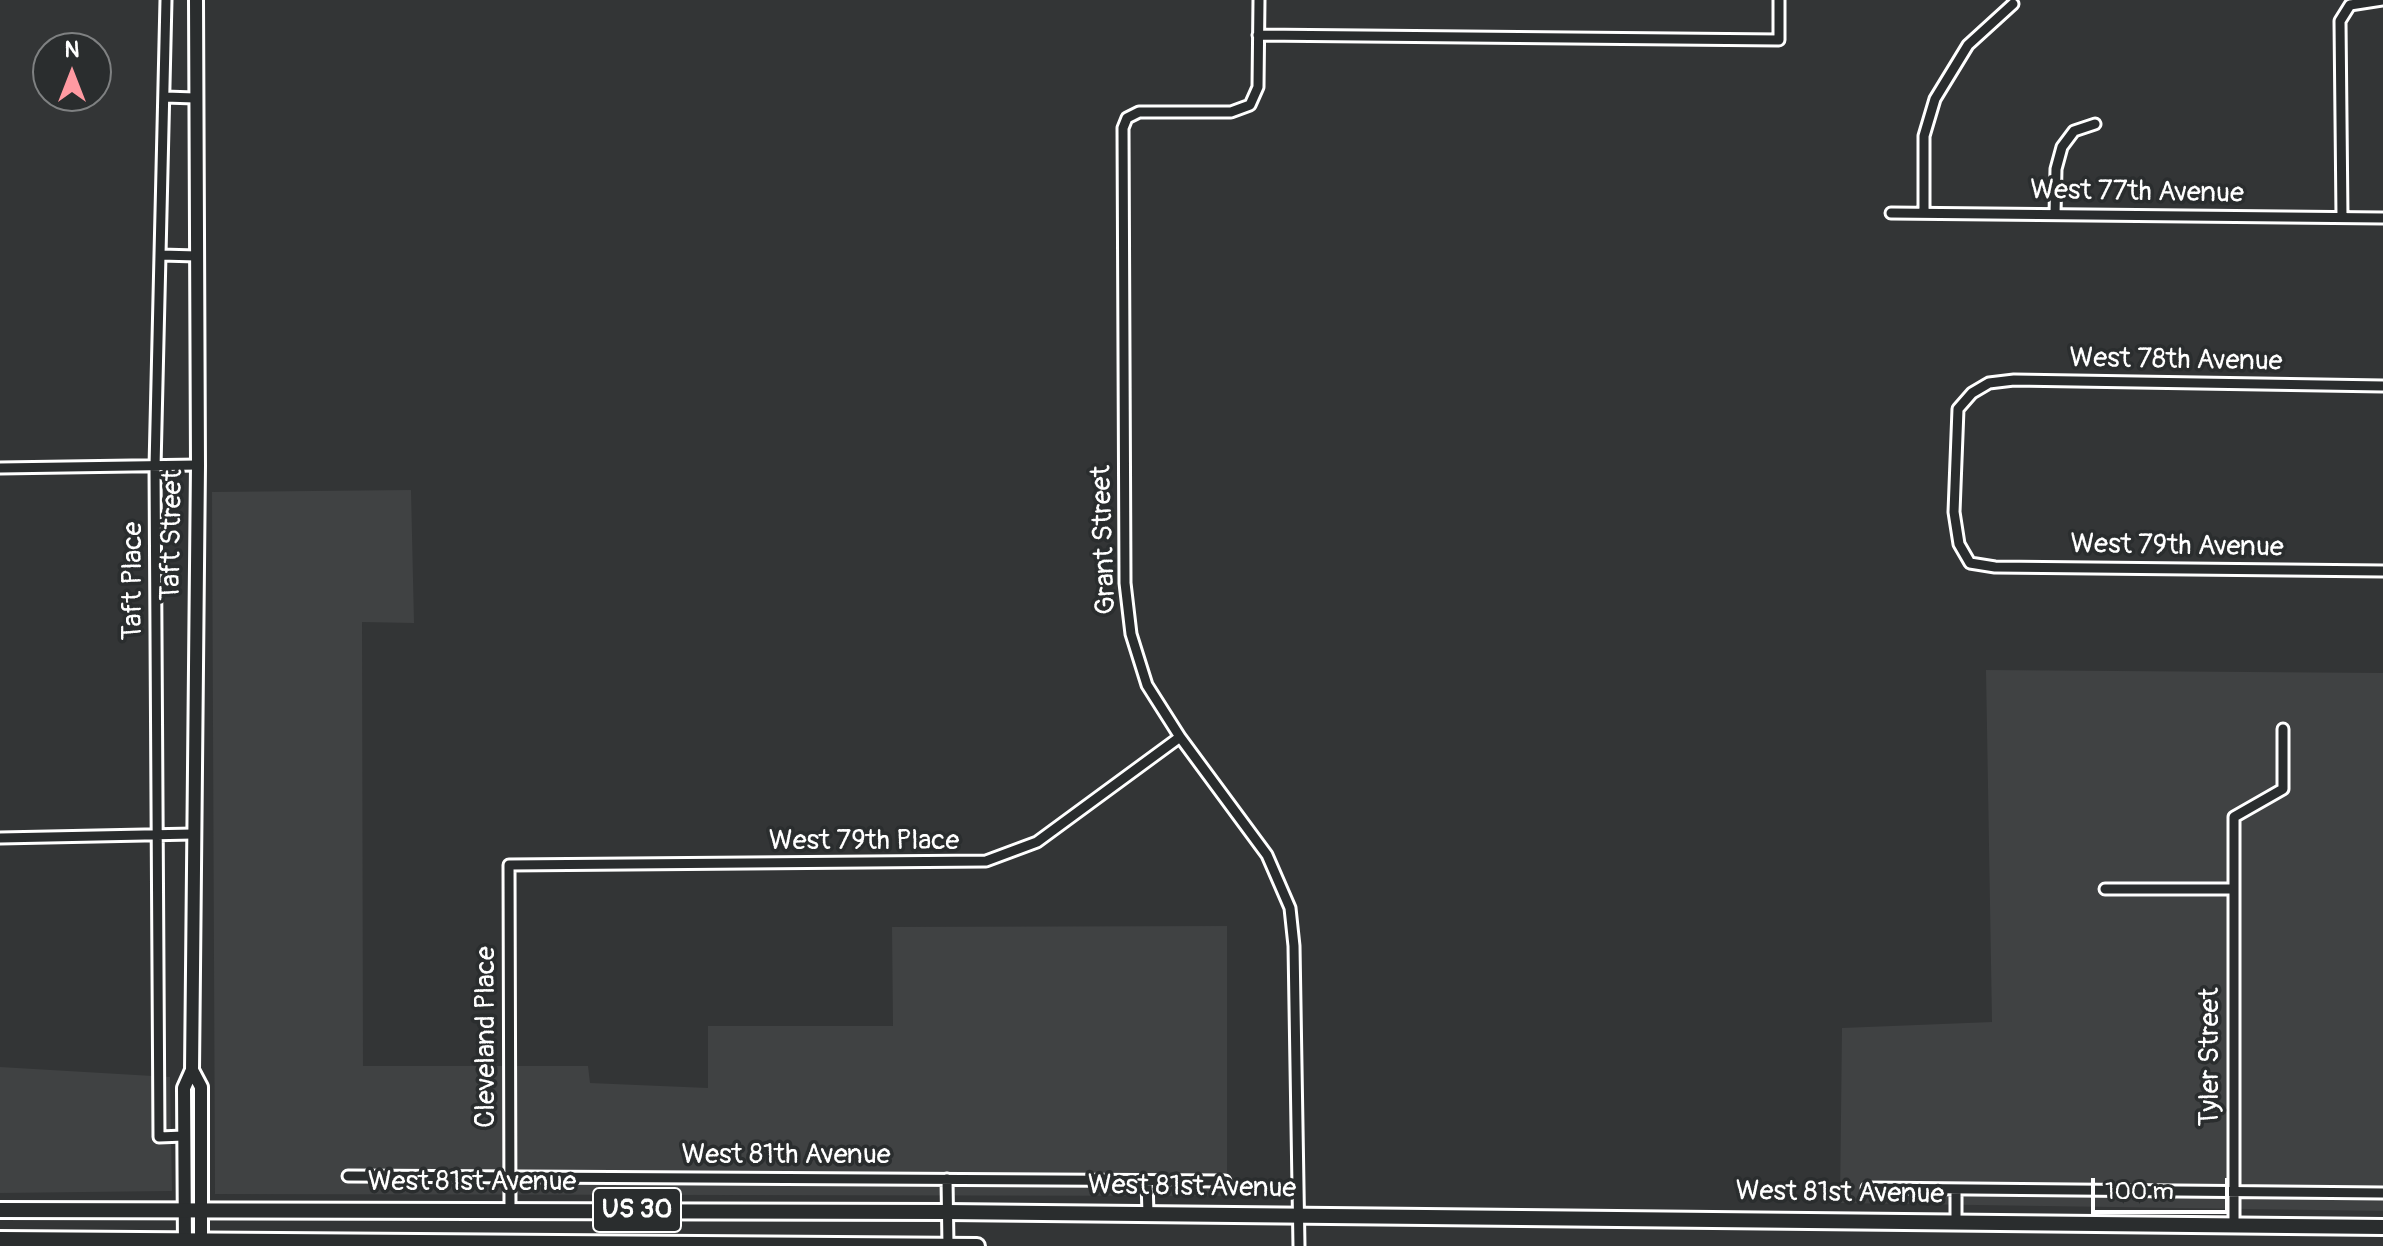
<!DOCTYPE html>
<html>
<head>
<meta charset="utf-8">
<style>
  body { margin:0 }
  #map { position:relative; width:2383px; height:1246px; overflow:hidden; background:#333536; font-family:Pangolin,sans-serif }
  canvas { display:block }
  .north { position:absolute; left:32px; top:32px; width:80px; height:80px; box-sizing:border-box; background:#2a2d2e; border:2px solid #7f8182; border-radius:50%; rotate:0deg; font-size:22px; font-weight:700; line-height:32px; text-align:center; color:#fff }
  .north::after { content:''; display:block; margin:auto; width:28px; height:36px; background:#ff9aa2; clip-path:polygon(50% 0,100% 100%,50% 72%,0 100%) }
  .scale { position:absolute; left:2091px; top:1178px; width:138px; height:36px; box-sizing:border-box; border:4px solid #fff; border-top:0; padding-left:10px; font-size:24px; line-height:28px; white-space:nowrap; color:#fff; -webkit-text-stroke:6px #2a2d2e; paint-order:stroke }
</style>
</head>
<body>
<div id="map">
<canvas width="2383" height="1246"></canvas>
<div class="north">N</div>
<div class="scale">100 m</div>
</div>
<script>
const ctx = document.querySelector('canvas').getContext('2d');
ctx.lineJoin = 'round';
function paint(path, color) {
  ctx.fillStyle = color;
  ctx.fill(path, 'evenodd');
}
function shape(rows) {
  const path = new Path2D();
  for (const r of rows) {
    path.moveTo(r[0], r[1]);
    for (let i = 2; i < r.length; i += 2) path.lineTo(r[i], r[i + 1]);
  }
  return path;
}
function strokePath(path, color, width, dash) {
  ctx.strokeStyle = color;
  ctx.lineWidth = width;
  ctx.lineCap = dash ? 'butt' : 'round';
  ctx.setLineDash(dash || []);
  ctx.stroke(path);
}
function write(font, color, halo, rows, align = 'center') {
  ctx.font = font + ' Pangolin,sans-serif';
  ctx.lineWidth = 7;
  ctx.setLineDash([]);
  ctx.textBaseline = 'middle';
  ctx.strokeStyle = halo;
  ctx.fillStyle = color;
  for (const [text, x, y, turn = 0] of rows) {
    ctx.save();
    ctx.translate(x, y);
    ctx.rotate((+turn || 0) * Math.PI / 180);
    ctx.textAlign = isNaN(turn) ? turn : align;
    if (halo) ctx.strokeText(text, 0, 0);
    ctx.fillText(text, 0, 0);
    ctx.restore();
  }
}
const built = shape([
  [411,490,414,623,362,622,363,1066,588,1066,590,1083,708,1088,708,1026,893,1026,892,927,1227,926,1227,1196,215,1194,212,492],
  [1986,670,2383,673,2383,1211,1840,1203,1842,1028,1992,1022],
  [0,1067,170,1077,172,1191,0,1193]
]);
const minor = shape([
  [166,0,155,467,159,1137,184,1136],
  [1259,0,1258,87,1250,105,1231,112,1139,112,1127,118,1123,128,1125,583,1131,634,1147,685,1180,737,1267,855,1290,908,1294,946,1299,1246],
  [1258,35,1779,40,1779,0],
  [165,97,195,98],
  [1891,213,2383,218],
  [1924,213,1924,136,1935,99,1968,45,2013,4],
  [2055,214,2056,169,2062,147,2074,131,2095,124],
  [2342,217,2340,21,2350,5,2383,0],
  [161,255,197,256],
  [2383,386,2014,380,1989,383,1972,393,1958,409,1954,512,1959,544,1970,563,1995,567,2383,571],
  [0,468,198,465],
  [0,838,193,834],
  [2105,889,2234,889],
  [348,1176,1225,1181],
  [947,1179,948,1246],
  [1147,1181,1148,1214],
  [1867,1188,2383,1193],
  [1956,1189,1956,1222],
  [510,1209,509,865,986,861,1037,842,1180,737],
  [2234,1225,2234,817,2283,789,2283,729]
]);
const secondary = shape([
  [192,1070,201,1087,201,1246],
  [185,1246,184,1088,192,1070,198,465,196,0]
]);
const primary = shape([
  [0,1210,947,1212,2383,1227],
  [0,1239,977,1246]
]);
const shields = [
  [637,1210,88]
];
const shieldNames = [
  ["US 30",637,1210]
];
const streetNames = [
  ["West 77th Avenue",2137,193,1],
  ["West 78th Avenue",2176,361,1],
  ["Taft Street",173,535,-89],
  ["Grant Street",1105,540,-92],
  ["West 79th Avenue",2177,547,1],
  ["Taft Place",134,581,-90],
  ["West 79th Place",864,842],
  ["Cleveland Place",487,1037,-90],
  ["Tyler Street",2211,1057,-90],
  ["West 81th Avenue",786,1156],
  ["West 81st Avenue",472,1183],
  ["West 81st Avenue",1192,1188,1],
  ["West 81st Avenue",1840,1194,1]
];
paint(built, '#404243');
strokePath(minor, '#fff', 15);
strokePath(secondary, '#fff', 18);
strokePath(primary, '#fff', 20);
strokePath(minor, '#2a2d2e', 9);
strokePath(secondary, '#2a2d2e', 12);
strokePath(primary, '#2a2d2e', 14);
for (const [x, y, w] of shields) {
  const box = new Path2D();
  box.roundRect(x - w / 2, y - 22, w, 44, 6);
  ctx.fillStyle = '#2a2d2e';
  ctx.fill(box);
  strokePath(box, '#fff', 2);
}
write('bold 26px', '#fff', null, shieldNames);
write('28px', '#fff', '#2a2d2e', streetNames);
</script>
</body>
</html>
